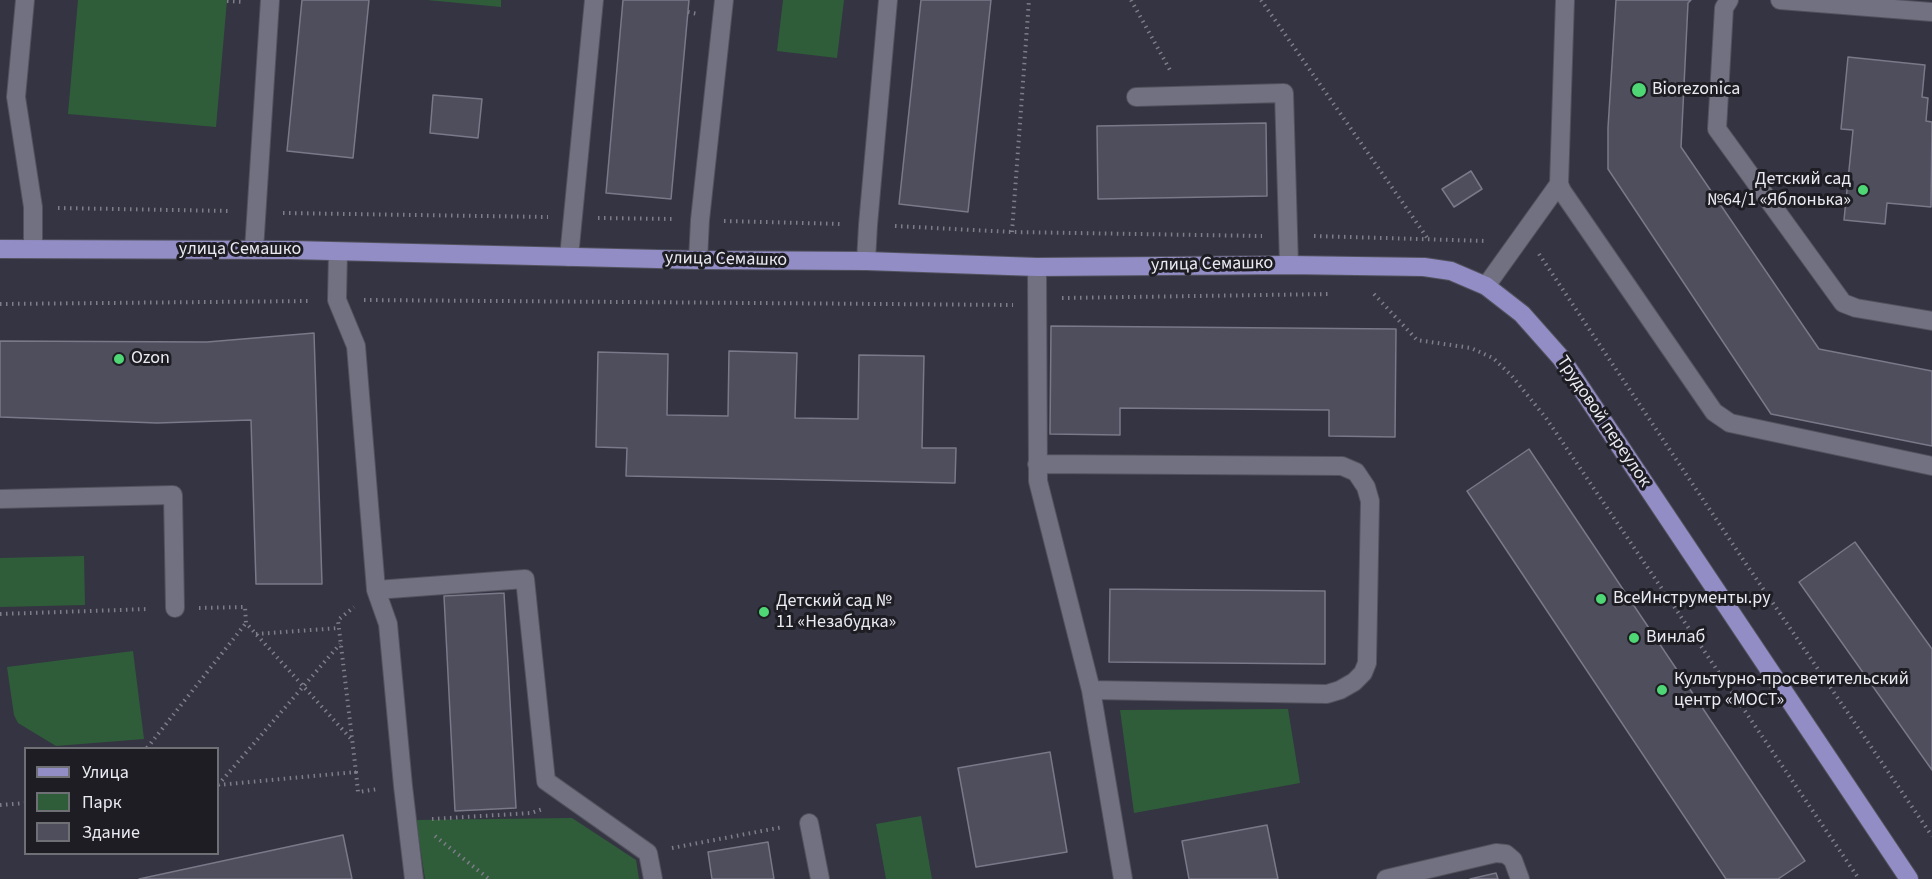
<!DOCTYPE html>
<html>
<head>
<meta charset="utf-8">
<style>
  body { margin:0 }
  #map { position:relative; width:1932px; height:879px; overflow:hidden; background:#353442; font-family:"Source Sans 3",sans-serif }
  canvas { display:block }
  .legend { position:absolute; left:24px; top:747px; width:195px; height:108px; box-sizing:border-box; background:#1d1d23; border:2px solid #6f6f76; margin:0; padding:8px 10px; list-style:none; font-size:18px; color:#eaeaf3 }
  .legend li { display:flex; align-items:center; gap:12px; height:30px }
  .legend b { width:30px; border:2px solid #6f6f76 }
</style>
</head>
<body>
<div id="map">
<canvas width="1932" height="879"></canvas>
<ul class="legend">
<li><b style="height:8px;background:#928dc5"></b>Улица</li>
<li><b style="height:16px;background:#2f5d3a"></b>Парк</li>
<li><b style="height:16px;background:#4f4e5d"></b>Здание</li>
</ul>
</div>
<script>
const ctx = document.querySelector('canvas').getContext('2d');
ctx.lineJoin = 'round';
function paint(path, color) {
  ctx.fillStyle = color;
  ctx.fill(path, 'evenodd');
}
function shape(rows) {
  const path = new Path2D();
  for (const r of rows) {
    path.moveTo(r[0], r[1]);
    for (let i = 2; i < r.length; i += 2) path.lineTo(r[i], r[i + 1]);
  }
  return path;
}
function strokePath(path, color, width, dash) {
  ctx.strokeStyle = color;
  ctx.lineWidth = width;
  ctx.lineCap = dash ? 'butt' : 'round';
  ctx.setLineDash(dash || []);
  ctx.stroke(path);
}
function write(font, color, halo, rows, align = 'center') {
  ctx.font = font + ' "Source Sans 3",sans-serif';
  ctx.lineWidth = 6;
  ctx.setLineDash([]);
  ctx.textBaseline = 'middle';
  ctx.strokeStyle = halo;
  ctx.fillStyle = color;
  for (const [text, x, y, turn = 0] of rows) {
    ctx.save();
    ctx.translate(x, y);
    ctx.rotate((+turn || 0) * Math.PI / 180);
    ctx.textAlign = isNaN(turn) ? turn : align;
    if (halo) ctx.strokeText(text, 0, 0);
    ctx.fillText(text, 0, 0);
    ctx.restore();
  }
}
const green = shape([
  [78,0,227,0,216,127,68,114],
  [427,0,501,0,501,7],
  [783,0,844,0,837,58,777,51],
  [84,556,85,605,0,607,0,558],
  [133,651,144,739,56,746,18,723,14,715,7,667],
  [1288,709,1300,783,1134,813,1120,710],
  [921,816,932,879,886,879,876,824],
  [572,818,636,860,639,879,425,879,416,820]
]);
const building = shape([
  [302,0,369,0,353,158,287,151,302,0],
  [623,0,689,0,671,199,606,193,623,0],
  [921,0,991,0,968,212,899,204,921,0],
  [1616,0,1691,0,1688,3,1681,147,1819,349,1932,371,1932,446,1771,414,1608,169,1608,128,1616,0],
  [1848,57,1925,65,1922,97,1928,98,1926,121,1932,122,1931,207,1887,203,1885,224,1844,220,1853,130,1841,129,1848,57],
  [433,95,482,99,478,138,430,133,433,95],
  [1266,123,1267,196,1098,199,1097,126,1266,123],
  [1471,171,1482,189,1454,207,1442,189,1471,171],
  [1051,326,1396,329,1395,437,1329,436,1329,410,1120,408,1120,435,1050,434,1051,326],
  [314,333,322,584,256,584,251,420,157,423,0,417,0,341,207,342,314,333],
  [729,351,797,353,795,418,858,419,859,355,924,356,922,448,956,448,955,483,626,476,627,448,596,447,598,352,668,354,667,415,728,416,729,351],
  [1529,449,1805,861,1778,879,1726,879,1467,491,1529,449],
  [1855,542,1932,649,1932,770,1799,582,1855,542],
  [1110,589,1325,591,1325,664,1109,662,1110,589],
  [504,593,516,808,455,811,444,596,504,593],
  [1050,752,1067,852,976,867,958,768,1050,752],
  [1267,825,1278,879,1189,879,1182,841,1267,825],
  [343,835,352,879,139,879,343,835],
  [768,842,774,879,712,879,708,852,768,842],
  [1496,873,1498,879,1470,879,1496,873]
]);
const path = shape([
  [1131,0,1170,70],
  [1261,0,1428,239],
  [227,1,245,2],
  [688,12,698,14],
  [58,208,230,211],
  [283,213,548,217],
  [598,218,674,219],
  [724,221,842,224],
  [895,226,1012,232,1262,236],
  [1012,232,1029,0],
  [1314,236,1487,241],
  [1539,254,1740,555,1932,836],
  [1374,294,1417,340,1471,348,1493,358,1511,375,1546,418,1859,879],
  [1062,298,1330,294],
  [364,300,1013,305],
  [0,304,311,301],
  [199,608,245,607,246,623,352,740],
  [0,614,149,609],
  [256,634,339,628],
  [147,748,246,623],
  [356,772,358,792,378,789],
  [218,785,356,772,338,620,354,607],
  [218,785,340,644],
  [0,805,26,803],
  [432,819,531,813,543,809],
  [435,836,489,879],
  [672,848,783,827]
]);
const minor = shape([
  [25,0,16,97,33,207,33,249],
  [1565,0,1559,184,1562,191,1714,412,1730,423,1932,466],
  [1729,0,1724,8,1717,129,1843,303,1856,308,1932,321],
  [1780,0,1932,12],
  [1136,97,1284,93,1289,265],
  [254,250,270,0],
  [338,252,337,300,356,346,376,590,525,579,546,781,648,853,653,879],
  [569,257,594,0],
  [698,260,700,220,724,0],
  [866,261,868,225,888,0],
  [1037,267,1038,481,1091,690,1123,879],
  [1486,286,1559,184],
  [1037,464,1342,466,1356,472,1366,487,1370,501,1367,663,1363,673,1354,682,1340,690,1327,694,1091,690],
  [0,499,173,495,175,608],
  [376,590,388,624,403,786,414,879],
  [809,823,820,879],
  [1386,879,1496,853,1506,854,1513,860,1520,879]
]);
const major = shape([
  [0,249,291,250,698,260,866,261,1037,267,1289,265,1424,267,1451,271,1486,286,1522,314,1561,358,1909,879]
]);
const markers = [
  [1639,90,8,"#4fd675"],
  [1863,190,6,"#4fd675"],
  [119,359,6,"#4fd675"],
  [1601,599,6,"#4fd675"],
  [764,612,6,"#4fd675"],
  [1634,638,6,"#4fd675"],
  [1662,690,6,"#4fd675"]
];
const poiNames = [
  ["Biorezonica",1652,90],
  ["Детский сад",1851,180,"right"],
  ["№64/1 «Яблонька»",1851,201,"right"],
  ["Ozon",131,359],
  ["ВсеИнструменты.ру",1613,599],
  ["Детский сад №",776,602],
  ["11 «Незабудка»",776,623],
  ["Винлаб",1646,638],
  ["Культурно-просветительский",1674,680],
  ["центр «МОСТ»",1674,701]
];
const streetNames = [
  ["улица Семашко",240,250],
  ["улица Семашко",726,260,1],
  ["улица Семашко",1212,265,-1],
  ["Трудовой переулок",1603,422,56]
];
paint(green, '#2f5d3a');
paint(building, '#4f4e5d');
strokePath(building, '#7a7989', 1.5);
strokePath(minor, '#52525e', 20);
strokePath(major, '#52525e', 20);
strokePath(path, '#7e7d89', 4, [1.5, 4.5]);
strokePath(minor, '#727182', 18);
strokePath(major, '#928dc5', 18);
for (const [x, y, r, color] of markers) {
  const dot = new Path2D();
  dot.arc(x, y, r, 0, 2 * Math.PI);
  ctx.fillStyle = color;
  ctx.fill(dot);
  strokePath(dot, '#1d1d23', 2);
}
write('18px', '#eaeaf3', '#1d1d23', poiNames, 'left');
write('18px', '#eaeaf3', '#1d1d23', streetNames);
</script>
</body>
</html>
